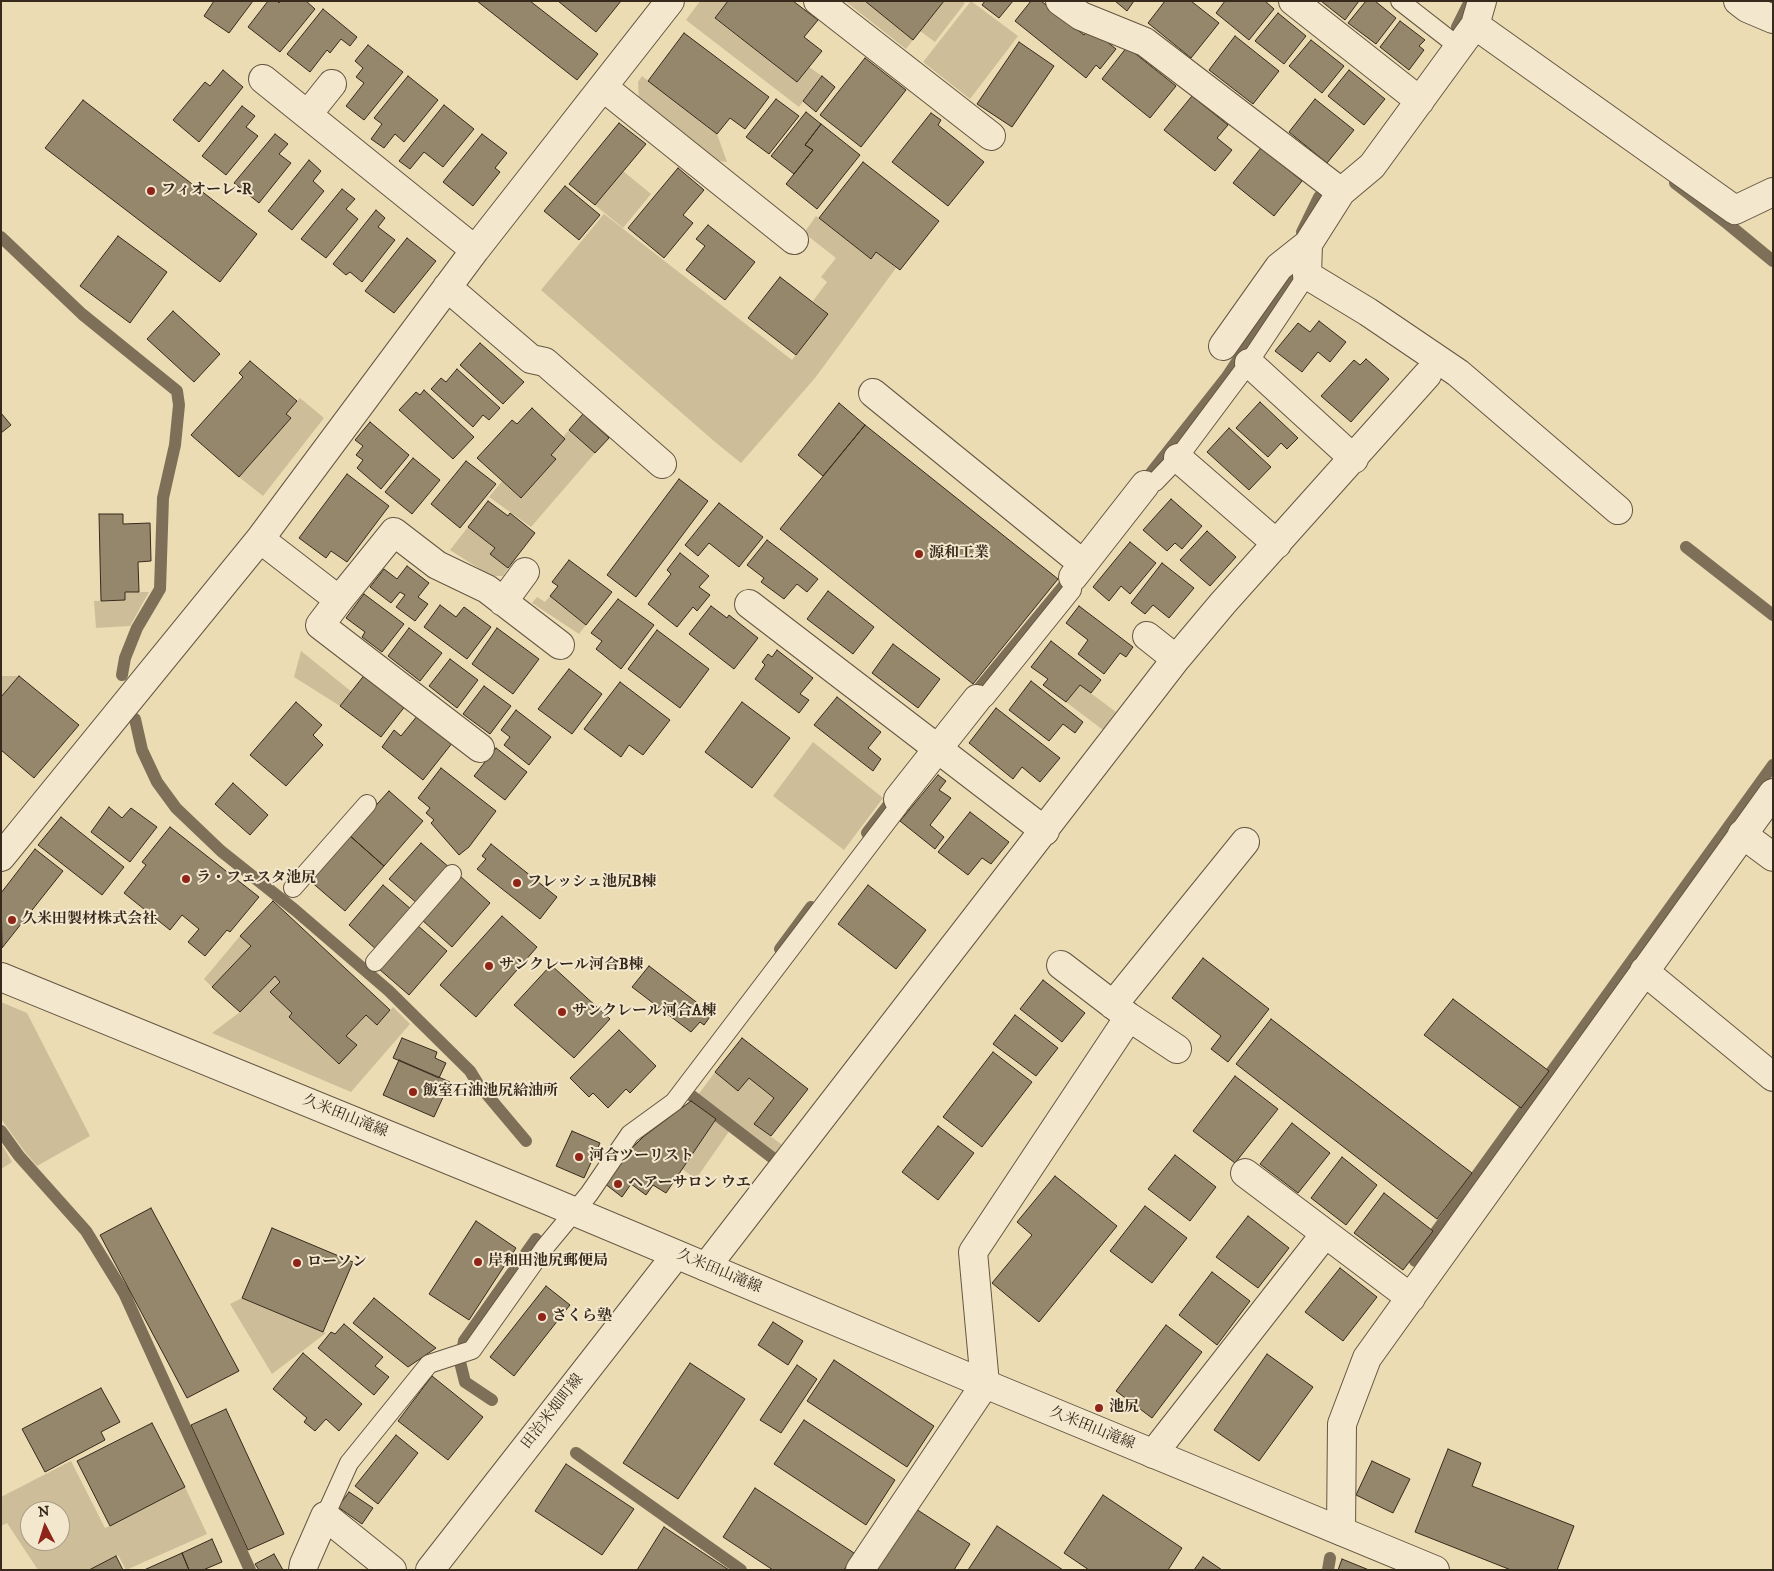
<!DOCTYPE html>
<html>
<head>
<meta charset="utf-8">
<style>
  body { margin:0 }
  #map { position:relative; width:1774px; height:1571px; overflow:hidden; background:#ecdcb3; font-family:"IM FELL DW Pica",serif }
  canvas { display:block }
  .frame { position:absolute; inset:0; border:2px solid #372a1c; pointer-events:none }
  .north { position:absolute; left:20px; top:1501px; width:50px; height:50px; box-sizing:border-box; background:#f3e8ce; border:1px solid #a89c87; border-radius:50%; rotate:355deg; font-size:14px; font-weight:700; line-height:20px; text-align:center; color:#372a1c }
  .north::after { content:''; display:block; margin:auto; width:18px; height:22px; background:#8f2418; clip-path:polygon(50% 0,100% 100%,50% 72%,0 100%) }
</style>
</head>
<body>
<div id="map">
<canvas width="1774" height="1571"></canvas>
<div class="frame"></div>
<div class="north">N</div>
</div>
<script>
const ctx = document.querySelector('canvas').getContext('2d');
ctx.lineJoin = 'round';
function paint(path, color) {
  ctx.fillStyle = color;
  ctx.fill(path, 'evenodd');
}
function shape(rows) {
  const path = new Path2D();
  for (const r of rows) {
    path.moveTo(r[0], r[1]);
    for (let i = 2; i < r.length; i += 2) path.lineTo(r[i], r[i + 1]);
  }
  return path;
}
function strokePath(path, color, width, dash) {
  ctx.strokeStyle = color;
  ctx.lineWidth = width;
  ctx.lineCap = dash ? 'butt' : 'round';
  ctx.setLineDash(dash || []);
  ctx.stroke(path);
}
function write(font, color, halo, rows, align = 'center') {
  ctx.font = font + ' "IM FELL DW Pica","Noto Serif JP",serif';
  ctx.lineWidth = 4;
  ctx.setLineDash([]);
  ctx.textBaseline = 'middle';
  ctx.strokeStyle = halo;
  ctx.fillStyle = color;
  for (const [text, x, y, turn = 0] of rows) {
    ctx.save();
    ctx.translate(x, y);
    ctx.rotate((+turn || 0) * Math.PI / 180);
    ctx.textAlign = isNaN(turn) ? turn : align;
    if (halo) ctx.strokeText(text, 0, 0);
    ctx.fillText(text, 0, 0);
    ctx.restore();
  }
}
const green = shape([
  [700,1,728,1,715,19,797,82,809,67,822,76,799,107,686,20],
  [845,1,865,1,913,40,906,49],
  [944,1,962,1,965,3,935,42,920,31],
  [971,1,1018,36,970,99,923,62],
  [642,76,717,134,727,162,712,160,639,102,638,82],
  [623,171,651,194,623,228,595,205],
  [604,214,792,360,828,314,813,301,827,282,821,277,836,258,804,233,816,216,871,259,876,252,896,268,815,378,741,463,715,442,541,290],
  [300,398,324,418,263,496,239,477,290,419,286,414],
  [569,430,595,453,531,527,489,497,502,481,521,498,556,459,551,455,565,439,563,437],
  [468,527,495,548,490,554,508,568,503,576,491,576,450,550],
  [125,592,149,592,130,626,96,628,94,601,125,600],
  [550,596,586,625,579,634,532,603,537,597,545,602],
  [301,651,352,692,340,706,294,677],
  [1,676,19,676,1,697],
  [1080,685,1116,712,1103,730,1066,702],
  [813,742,883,798,844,850,773,796],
  [240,936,251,946,212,987,204,979],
  [275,976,280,982,270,992,292,1013,289,1017,338,1064,357,1045,346,1036,366,1015,377,1024,393,1007,410,1024,351,1092,212,1033,240,1012],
  [1,1002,27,1013,90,1136,37,1166,25,1152,1,1119],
  [715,1072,749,1078,774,1098,754,1124,785,1147,778,1156,698,1095],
  [716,1119,730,1130,696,1179,682,1169],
  [1,1143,12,1162,1,1169],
  [242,1298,326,1333,272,1374,230,1304],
  [71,1461,105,1528,185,1487,207,1534,126,1570,118,1555,89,1570,38,1570,7,1523,1,1526,1,1497],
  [30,1511,60,1511,60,1541,30,1541]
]);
const stream = shape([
  [1457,27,1470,1],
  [1675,183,1728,224,1773,261],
  [1302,232,1319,197],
  [1,237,82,314,177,391,179,405,175,445,163,498,160,589,137,628,125,658,122,675],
  [1147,478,1226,378,1293,278],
  [1686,547,1773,615],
  [980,687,1065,584],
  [135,719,142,750,157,782,176,808,221,851,295,910,389,991,470,1071,478,1084,526,1141],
  [867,833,890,803],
  [780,949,811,907],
  [692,1096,774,1159],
  [1,1131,19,1156,86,1231,124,1293,250,1570],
  [1415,1261,1773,765],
  [492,1400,465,1382,460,1362,464,1341,536,1239],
  [576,1453,741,1570],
  [1328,1570,1330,1558]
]);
const building = shape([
  [214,1,253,1,229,33,204,16,214,1],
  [268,1,277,1,279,3,280,1,306,1,315,9,280,52,248,27,268,1],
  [477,1,530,1,598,54,577,80,477,1],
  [558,1,621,1,596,32,558,1],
  [728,1,793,1,818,20,804,37,822,51,797,82,715,18,728,1],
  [865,1,944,1,913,40,865,1],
  [985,1,1013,1,999,18,982,5,985,1],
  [1031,1,1041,1,1084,35,1090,28,1116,49,1100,69,1096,65,1086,78,1015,21,1031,1],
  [1115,1,1134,1,1127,11,1115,1],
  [1165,1,1191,1,1219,23,1191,58,1148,23,1165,1],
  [1225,1,1265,1,1274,9,1249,40,1216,13,1225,1],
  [1321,1,1359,1,1345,20,1321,1],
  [1366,1,1375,1,1396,18,1376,44,1348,23,1366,1],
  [323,9,357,37,350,46,341,39,330,53,327,50,310,72,287,54,323,9],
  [1278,13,1306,36,1284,64,1255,41,1278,13],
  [1400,21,1425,40,1419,46,1424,50,1409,70,1380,47,1400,21],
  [684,33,769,97,745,129,730,118,717,134,648,81,684,33],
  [1235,36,1279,71,1253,104,1209,70,1235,36],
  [1311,40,1344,66,1322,93,1289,66,1311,40],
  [1019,42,1054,66,1012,127,977,104,1019,42],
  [368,45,403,72,364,120,346,106,364,83,356,77,363,68,355,61,368,45],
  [1127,47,1176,86,1150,118,1102,79,1127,47],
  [865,58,906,90,861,147,820,115,865,58],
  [223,70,243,87,199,142,173,120,205,82,210,86,223,70],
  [1349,70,1385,99,1364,125,1328,96,1349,70],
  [408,76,438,100,404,142,395,134,384,148,371,139,382,124,374,118,408,76],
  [822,76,835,87,816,112,803,101,822,76],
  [1192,96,1228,125,1217,138,1232,150,1215,171,1164,130,1192,96],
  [776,99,799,116,769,154,746,137,776,99],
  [1315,99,1354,130,1327,163,1289,132,1315,99],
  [83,100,257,234,220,282,45,148,83,100],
  [444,105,474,129,443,167,424,152,410,169,399,161,444,105],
  [242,106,255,116,246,127,258,136,226,175,202,156,242,106],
  [806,112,821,124,805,145,813,150,794,174,771,156,806,112],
  [931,113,941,120,938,125,984,162,948,206,892,162,931,113],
  [619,123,646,144,595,205,569,184,619,123],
  [821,124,860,155,817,209,786,184,813,150,805,145,821,124],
  [275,134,288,144,279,154,291,163,259,203,234,183,275,134],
  [482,134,507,153,495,168,500,172,473,206,443,182,482,134],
  [1261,148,1302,181,1274,216,1233,183,1261,148],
  [309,160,321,171,313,181,324,191,292,230,268,211,309,160],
  [863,162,939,221,900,270,876,252,871,259,819,218,863,162],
  [678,168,704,190,683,215,693,223,664,258,628,228,678,168],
  [565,186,600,215,579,240,544,211,565,186],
  [342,189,355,199,346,209,358,219,326,258,301,239,342,189],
  [376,210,385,218,378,227,395,240,362,282,350,272,346,275,333,264,376,210],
  [708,225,755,262,725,300,686,270,705,246,696,239,708,225],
  [118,236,167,272,130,323,80,286,118,236],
  [407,238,436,261,394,313,365,291,407,238],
  [780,277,828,314,796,355,748,318,780,277],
  [173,311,220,354,194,382,147,339,173,311],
  [1319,321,1346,342,1330,362,1318,352,1302,372,1275,351,1298,323,1310,332,1319,321],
  [480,343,524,382,503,404,460,365,480,343],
  [1366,359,1389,379,1351,422,1321,396,1354,360,1360,365,1366,359],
  [250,361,297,401,286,414,291,418,239,477,191,435,243,377,239,373,250,361],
  [457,369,500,408,489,420,483,415,473,427,431,389,441,378,446,382,457,369],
  [424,390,474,437,453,459,399,410,416,392,420,395,424,390],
  [1260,402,1298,438,1287,449,1281,443,1268,457,1236,428,1260,402],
  [839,403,865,425,823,476,798,455,839,403],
  [532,408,565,439,551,455,556,459,521,498,477,458,512,420,517,424,532,408],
  [1,413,11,425,1,433,1,413],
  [583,414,609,438,595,453,569,430,583,414],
  [370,422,409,455,381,489,357,468,363,460,356,455,363,446,355,440,370,422],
  [865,425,1058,579,973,684,780,529,865,425],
  [1229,428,1271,467,1249,490,1207,452,1229,428],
  [413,458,440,480,412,514,385,492,413,458],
  [466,461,496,484,460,528,431,504,466,461],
  [347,474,389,506,347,562,331,551,326,558,299,538,347,474],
  [679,479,708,501,636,597,607,575,679,479],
  [1171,499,1202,526,1182,549,1175,543,1167,551,1143,530,1171,499],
  [488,501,508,516,510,513,535,533,508,568,490,554,495,548,468,527,488,501],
  [719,503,763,537,739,567,709,543,698,556,685,545,719,503],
  [99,514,123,514,123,524,150,523,151,561,138,562,139,592,125,592,125,600,101,601,99,514],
  [1207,531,1236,557,1210,586,1180,560,1207,531],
  [767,540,818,579,807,592,797,584,784,599,761,582,764,578,747,565,767,540],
  [1130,542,1156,563,1130,594,1121,586,1109,601,1093,587,1130,542],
  [680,553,709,576,699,587,710,595,697,611,693,607,677,627,648,604,671,574,667,570,680,553],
  [569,560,612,592,586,625,550,596,558,586,552,582,569,560],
  [1162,563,1194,588,1169,618,1153,605,1145,614,1131,603,1162,563],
  [407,566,429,583,418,597,428,604,415,621,396,607,405,595,400,592,391,603,370,587,384,569,397,579,407,566],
  [828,591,874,627,853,654,807,619,828,591],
  [364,594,404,624,382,652,362,637,365,632,346,618,364,594],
  [618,599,654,625,621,669,596,649,602,641,591,633,618,599],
  [440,605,456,617,464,607,491,627,467,659,424,627,440,605],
  [711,606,727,618,729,615,758,638,734,669,689,634,711,606],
  [1079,606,1133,647,1126,657,1120,653,1104,674,1078,654,1088,640,1066,623,1079,606],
  [409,628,442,653,420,681,388,656,409,628],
  [497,628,539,659,513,694,472,664,497,628],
  [657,630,709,669,680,708,628,669,657,630],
  [1051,641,1101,680,1091,693,1080,685,1066,702,1043,685,1048,679,1031,667,1051,641],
  [893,644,940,679,918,708,872,673,893,644],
  [777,650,813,678,800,694,809,700,799,713,755,679,765,665,762,662,768,654,772,657,777,650],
  [450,659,478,680,457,708,429,686,450,659],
  [569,669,602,694,572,734,538,709,569,669],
  [366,673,406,705,381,737,340,706,366,673],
  [19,676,79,725,34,778,1,750,1,697,19,676],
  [1031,681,1083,722,1075,733,1063,724,1049,741,1009,710,1031,681],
  [620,682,670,720,643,755,629,745,621,757,584,729,620,682],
  [484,686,511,706,490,734,463,714,484,686],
  [837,697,881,732,868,748,881,759,873,771,814,725,837,697],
  [296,702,322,725,313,735,323,745,286,786,250,755,296,702],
  [742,702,790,738,752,788,705,752,742,702],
  [996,708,1060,758,1040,782,1022,767,1013,779,969,743,996,708],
  [516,710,551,737,529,765,504,745,510,737,501,730,516,710],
  [418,715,453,742,423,780,382,747,394,730,401,736,418,715],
  [496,748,527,772,505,800,474,776,496,748],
  [441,768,496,811,469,847,459,855,431,823,434,820,426,813,430,808,418,798,441,768],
  [938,775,946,781,939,790,951,798,930,825,944,837,935,849,900,821,938,775],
  [233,783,268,815,250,835,215,804,233,783],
  [389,791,423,821,384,866,349,835,389,791],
  [109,807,122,818,131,808,157,827,130,862,91,832,109,807],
  [970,812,1009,842,991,864,982,858,968,875,938,852,970,812],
  [61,817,124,867,102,895,38,845,61,817],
  [170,827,259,897,230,932,227,930,205,956,188,942,199,929,182,915,170,930,124,893,146,865,142,862,170,827],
  [349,835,384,866,345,911,309,880,349,835],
  [421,843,450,868,418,904,389,879,421,843],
  [491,844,557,897,540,919,477,869,486,859,482,856,491,844],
  [35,849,63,871,2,948,1,893,35,849],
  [460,876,490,903,452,947,422,920,460,876],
  [383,885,412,910,377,950,349,925,383,885],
  [868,885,926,930,896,969,838,924,868,885],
  [273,901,390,1010,377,1025,366,1015,346,1036,357,1045,339,1064,289,1017,292,1013,270,992,280,982,275,976,240,1012,212,987,251,946,240,936,273,901],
  [502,916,537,947,476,1017,440,985,502,916],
  [417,925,447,951,409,995,379,969,417,925],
  [1203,958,1269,1009,1228,1062,1211,1049,1221,1036,1172,998,1203,958],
  [551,965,610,1019,574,1058,514,1005,551,965],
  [649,966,712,1014,704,1025,700,1022,691,1032,632,987,649,966],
  [1043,980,1085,1013,1062,1042,1020,1009,1043,980],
  [1453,999,1549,1071,1521,1108,1424,1035,1453,999],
  [1015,1015,1058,1048,1036,1076,993,1044,1015,1015],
  [1271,1019,1472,1173,1437,1219,1236,1064,1271,1019],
  [619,1030,656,1066,630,1093,626,1089,608,1108,593,1093,589,1097,570,1078,619,1030],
  [402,1038,437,1052,435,1058,446,1063,439,1078,393,1058,402,1038],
  [742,1038,808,1089,771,1136,754,1124,774,1098,749,1078,738,1091,715,1072,742,1038],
  [993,1052,1032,1082,982,1147,943,1117,993,1052],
  [399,1060,450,1082,434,1117,383,1095,399,1060],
  [1235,1076,1278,1109,1235,1163,1193,1131,1235,1076],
  [691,1101,716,1119,666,1193,653,1185,646,1195,631,1184,622,1197,604,1183,619,1161,643,1137,691,1101],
  [1292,1123,1330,1153,1298,1193,1260,1164,1292,1123],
  [938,1126,974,1153,938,1200,902,1172,938,1126],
  [572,1131,600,1143,584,1178,556,1166,572,1131],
  [1175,1155,1216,1187,1190,1221,1148,1189,1175,1155],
  [1342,1157,1377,1185,1346,1225,1311,1198,1342,1157],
  [1055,1176,1117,1226,1039,1322,992,1283,1032,1235,1017,1222,1055,1176],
  [1384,1193,1433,1231,1403,1270,1354,1233,1384,1193],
  [1145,1206,1187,1238,1152,1283,1110,1251,1145,1206],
  [151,1208,239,1371,187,1398,100,1235,151,1208],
  [1248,1216,1289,1248,1258,1288,1216,1257,1248,1216],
  [476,1221,516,1248,469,1320,429,1294,476,1221],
  [272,1228,353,1262,323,1332,242,1298,272,1228],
  [1340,1268,1377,1297,1343,1341,1305,1312,1340,1268],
  [1212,1272,1250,1301,1217,1345,1179,1315,1212,1272],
  [546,1286,570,1305,514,1376,490,1357,546,1286],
  [374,1298,428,1342,436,1348,408,1367,353,1323,374,1298],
  [773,1322,803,1341,788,1365,758,1345,773,1322],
  [344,1324,383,1357,375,1366,389,1377,374,1395,318,1348,331,1332,335,1334,344,1324],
  [1166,1325,1202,1352,1152,1418,1116,1391,1166,1325],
  [303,1353,362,1404,339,1431,326,1419,315,1431,304,1422,307,1418,273,1389,303,1353],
  [1267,1354,1313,1387,1259,1461,1214,1430,1267,1354],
  [834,1360,934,1426,907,1467,807,1401,834,1360],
  [690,1363,745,1399,678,1499,623,1463,690,1363],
  [797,1365,817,1379,781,1433,760,1420,797,1365],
  [432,1376,483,1417,448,1460,398,1421,432,1376],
  [101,1388,120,1422,101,1432,105,1440,45,1472,22,1429,101,1388],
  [226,1409,284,1534,248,1550,191,1425,226,1409],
  [804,1420,895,1480,866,1525,774,1464,804,1420],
  [152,1423,185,1487,110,1526,77,1461,152,1423],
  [396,1435,418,1453,378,1504,355,1486,396,1435],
  [1448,1449,1481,1463,1472,1486,1574,1526,1557,1570,1511,1570,1415,1532,1448,1449],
  [1372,1461,1410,1479,1393,1513,1356,1495,1372,1461],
  [566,1464,634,1509,602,1555,535,1511,566,1464],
  [755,1488,854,1553,844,1570,773,1570,723,1537,755,1488],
  [349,1492,373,1508,362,1524,338,1507,349,1492],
  [1103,1495,1182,1548,1168,1570,1089,1570,1064,1553,1103,1495],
  [916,1509,970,1544,954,1570,875,1570,916,1509],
  [997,1526,1063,1570,968,1570,997,1526],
  [664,1527,729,1570,637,1570,664,1527],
  [212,1539,222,1562,203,1570,189,1570,182,1553,212,1539],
  [182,1553,189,1570,144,1570,182,1553],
  [274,1554,283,1570,259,1570,255,1564,274,1554],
  [116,1556,123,1570,89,1570,116,1556],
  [1203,1557,1222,1570,1194,1570,1203,1557],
  [1342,1559,1369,1570,1338,1570,1342,1559]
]);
const service = shape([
  [1400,1,1459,47],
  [1145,485,1155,482,1178,458,1243,371,1307,275],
  [977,699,985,698,1072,590,1073,577],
  [293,888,367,804],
  [375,962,452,874],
  [325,1516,349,1463,429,1364,472,1350,545,1247,589,1194,630,1134,674,1102,899,806,898,799]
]);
const minor = shape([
  [818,1,991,136],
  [1060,1,1081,16,1145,42,1341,192],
  [1293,1,1420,101],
  [1738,1,1747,8,1773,19],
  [1475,25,1482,1],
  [263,79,475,250],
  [603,87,794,240],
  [308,114,332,84],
  [1308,244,1307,275,1368,312,1458,373,1618,510],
  [447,287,531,359,545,362,662,464],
  [1223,346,1279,267,1308,244,1341,192,1372,166,1475,25,1735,210,1773,192],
  [1249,363,1354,459],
  [873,393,1083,564],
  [1178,458,1277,544],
  [260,539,339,600],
  [1073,577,1145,485],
  [503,602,525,572],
  [749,604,1045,831],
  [1147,636,1176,659],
  [480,748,320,625,339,600,394,532,437,565,487,589,560,645],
  [898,799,977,699],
  [1742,834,1773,857],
  [1,857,260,539,475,250,670,1],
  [1061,965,1129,1017,1177,1049],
  [1644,971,1773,1077],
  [1113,1005,1245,842],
  [1245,1173,1411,1298],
  [706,1267,1176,659,1223,603,1427,375],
  [1153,1454,1325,1234],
  [1341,1531,1342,1424,1367,1358,1773,793],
  [303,1570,304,1564,325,1516,392,1570],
  [860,1570,985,1384,973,1252,1129,1017]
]);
const tertiary = shape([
  [1,977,547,1200,985,1384,1435,1570],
  [430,1570,676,1255]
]);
const markers = [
  [151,191,5,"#8f2418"],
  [919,554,5,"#8f2418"],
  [186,879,5,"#8f2418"],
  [517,883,5,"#8f2418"],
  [12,920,5,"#8f2418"],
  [489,966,5,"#8f2418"],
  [562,1012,5,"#8f2418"],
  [413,1092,5,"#8f2418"],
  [579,1157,5,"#8f2418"],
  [618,1184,5,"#8f2418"],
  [478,1262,5,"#8f2418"],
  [297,1263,5,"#8f2418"],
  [542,1317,5,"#8f2418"],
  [1099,1408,5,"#8f2418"]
];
const poiNames = [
  ["フィオーレ-R",161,191],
  ["源和工業",929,554],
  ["ラ・フェスタ池尻",196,879],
  ["フレッシュ池尻B棟",527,883],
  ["久米田製材株式会社",22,920],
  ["サンクレール河合B棟",499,966],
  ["サンクレール河合A棟",572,1012],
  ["飯室石油池尻給油所",423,1092],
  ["河合ツーリスト",589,1157],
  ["ヘアーサロン ウエ",628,1184],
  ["岸和田池尻郵便局",488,1262],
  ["ローソン",307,1263],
  ["さくら塾",552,1317],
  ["池尻",1109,1408]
];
const streetNames = [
  ["久米田山滝線",345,1117,22],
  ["久米田山滝線",719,1272,23],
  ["田治米畑町線",553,1412,-52],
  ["久米田山滝線",1092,1429,22]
];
paint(green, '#cdbe99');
strokePath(stream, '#7e7058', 12);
paint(building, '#95876b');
strokePath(building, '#372a1c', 1);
strokePath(service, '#645642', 20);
strokePath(minor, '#645642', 30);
strokePath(tertiary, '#645642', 30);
strokePath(service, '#f3e8ce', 18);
strokePath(minor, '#f3e8ce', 28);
strokePath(tertiary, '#f3e8ce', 28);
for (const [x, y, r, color] of markers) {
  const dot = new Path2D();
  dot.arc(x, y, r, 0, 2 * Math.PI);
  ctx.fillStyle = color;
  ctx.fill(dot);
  strokePath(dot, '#f3e8ce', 2);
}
write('bold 15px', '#372a1c', '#f3e8ce', poiNames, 'left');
write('15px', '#372a1c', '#f3e8ce', streetNames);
</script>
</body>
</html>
